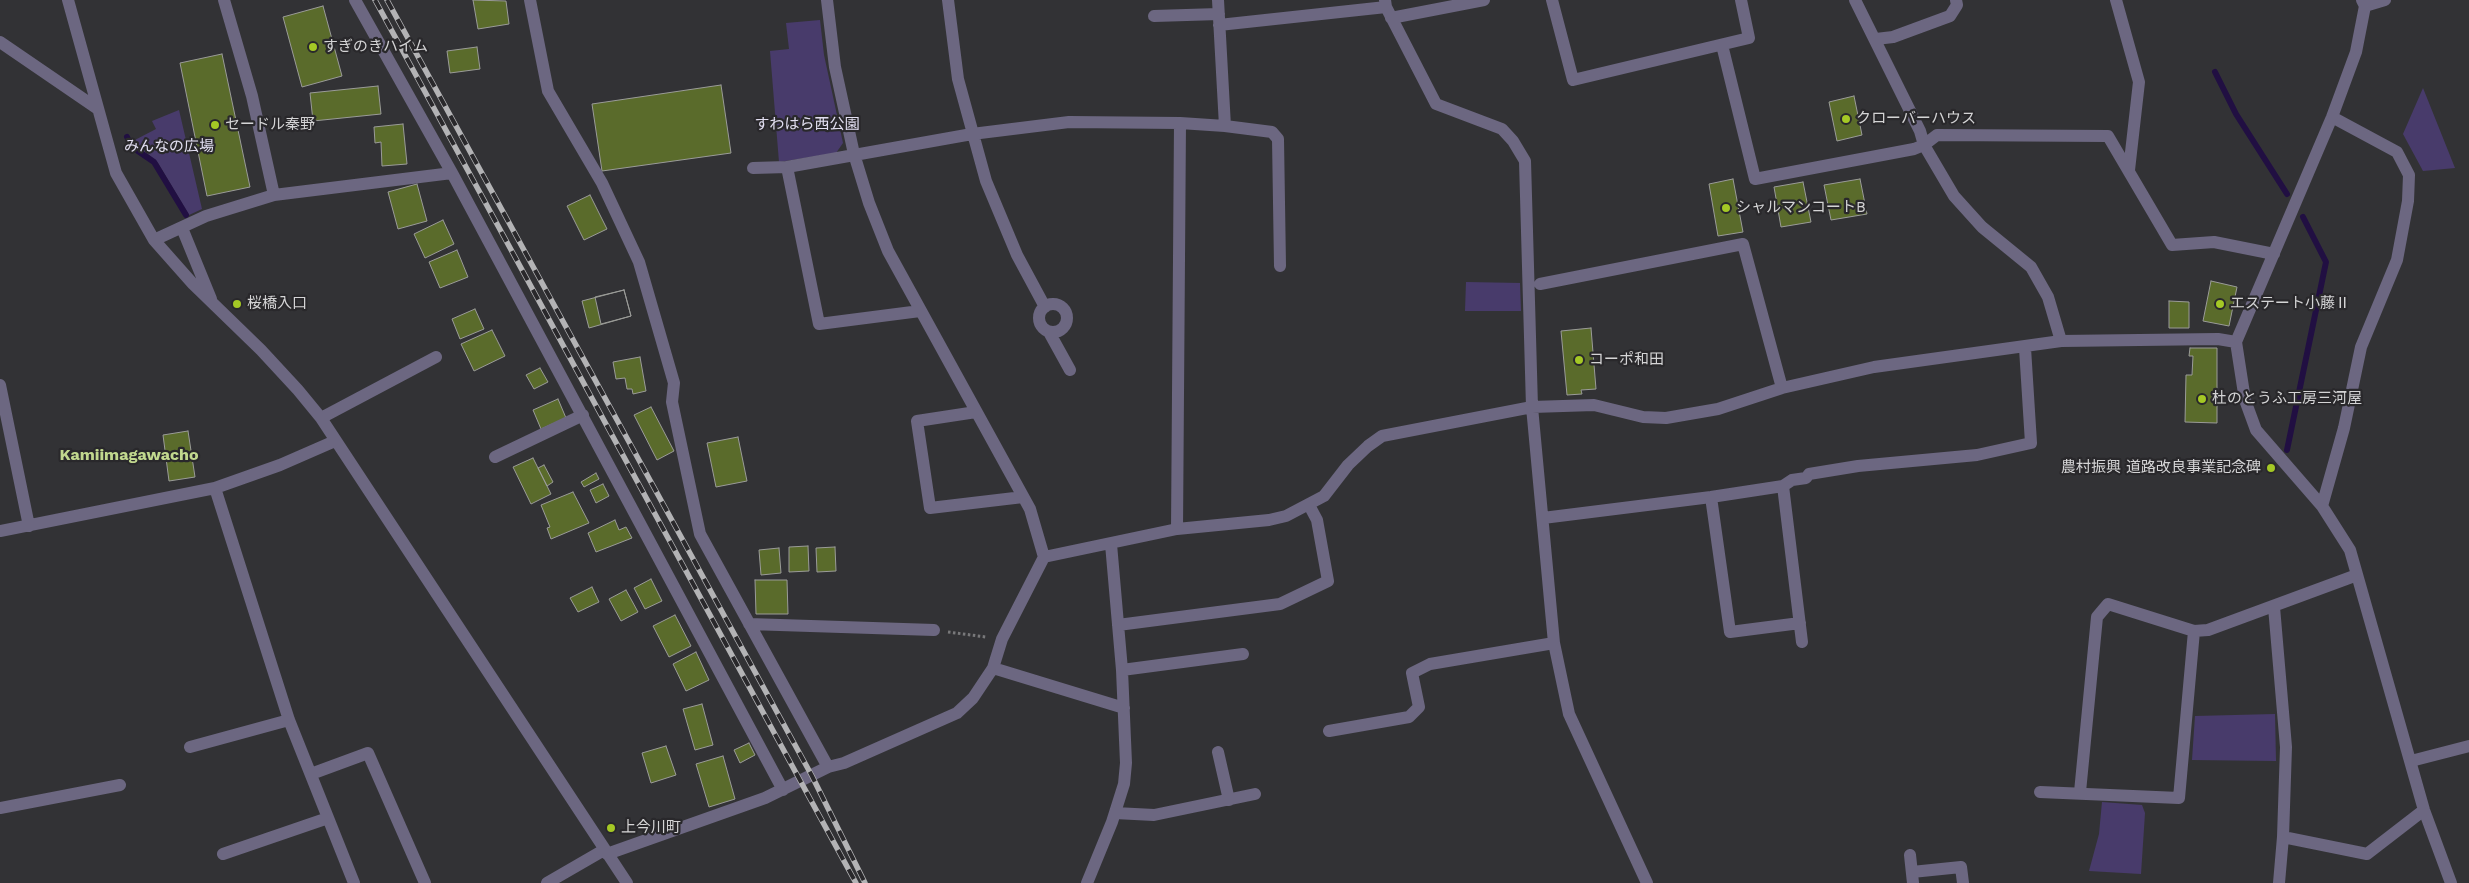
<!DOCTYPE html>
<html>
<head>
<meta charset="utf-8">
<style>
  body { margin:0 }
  canvas { display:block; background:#323235 }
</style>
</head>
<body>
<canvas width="2469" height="883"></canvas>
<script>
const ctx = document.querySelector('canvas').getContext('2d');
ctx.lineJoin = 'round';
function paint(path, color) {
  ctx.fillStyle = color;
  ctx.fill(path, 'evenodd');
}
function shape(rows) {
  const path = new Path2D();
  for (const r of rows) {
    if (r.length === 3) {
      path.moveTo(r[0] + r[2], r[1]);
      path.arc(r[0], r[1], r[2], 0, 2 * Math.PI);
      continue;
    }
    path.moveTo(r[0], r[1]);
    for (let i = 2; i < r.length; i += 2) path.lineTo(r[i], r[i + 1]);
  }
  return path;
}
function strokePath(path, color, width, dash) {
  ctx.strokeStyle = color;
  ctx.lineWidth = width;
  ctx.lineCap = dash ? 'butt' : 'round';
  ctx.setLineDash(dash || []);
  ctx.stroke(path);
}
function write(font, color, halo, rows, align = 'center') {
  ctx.font = font + ' "Work Sans","Noto Sans JP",sans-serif';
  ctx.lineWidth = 4.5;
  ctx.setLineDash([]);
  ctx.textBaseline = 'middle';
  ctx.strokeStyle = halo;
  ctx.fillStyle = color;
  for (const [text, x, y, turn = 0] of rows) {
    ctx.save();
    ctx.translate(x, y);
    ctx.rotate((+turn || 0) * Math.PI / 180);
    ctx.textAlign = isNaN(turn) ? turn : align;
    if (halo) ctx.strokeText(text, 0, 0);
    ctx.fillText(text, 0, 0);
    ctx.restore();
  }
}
const green = shape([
  [820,20,824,55,843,143,836,153,779,162,770,51,789,49,786,23],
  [2423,88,2455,168,2423,171,2403,134],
  [179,110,202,209,189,215,158,163,148,154,138,149,133,141,156,129,152,121],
  [1466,282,1520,283,1521,311,1465,311],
  [2275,714,2276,761,2192,760,2195,716],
  [2102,802,2142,805,2145,813,2141,874,2089,871,2099,834]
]);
const stream = shape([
  [2215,72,2236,114,2287,194],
  [127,137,132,147,154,162,186,215],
  [2287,450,2326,262,2303,217]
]);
const building = shape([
  [473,0,506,1,509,24,478,29,473,0],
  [323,6,342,76,302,87,283,17,323,6],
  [477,47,480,69,450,73,447,51,477,47],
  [222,54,250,187,207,196,180,63,222,54],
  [721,85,731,153,602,171,592,104,721,85],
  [378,86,381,114,313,121,310,93,378,86],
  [1854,96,1862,135,1837,141,1829,102,1854,96],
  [403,124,407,164,382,166,381,142,375,143,374,127,403,124],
  [1733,179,1743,232,1718,236,1709,184,1733,179],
  [1860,179,1867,214,1831,220,1824,185,1860,179],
  [1803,182,1811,222,1781,227,1774,187,1803,182],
  [417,184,427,221,398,229,388,192,417,184],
  [590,195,607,229,584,240,567,206,590,195],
  [443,220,454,244,425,258,414,234,443,220],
  [457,250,468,277,440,288,429,262,457,250],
  [2211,281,2237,287,2229,326,2203,321,2211,281],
  [624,290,631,316,601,324,595,297,624,290],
  [624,290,631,316,589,328,582,301,624,290],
  [2169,301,2189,302,2189,328,2169,328,2169,301],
  [475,309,484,329,460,339,452,319,475,309],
  [1591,328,1596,389,1581,390,1582,394,1567,395,1561,331,1591,328],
  [492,330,505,356,474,371,461,344,492,330],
  [2190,348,2217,348,2217,423,2185,422,2186,375,2192,375,2193,356,2189,356,2190,348],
  [640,357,646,391,633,394,632,389,627,389,625,378,616,379,613,362,640,357],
  [540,368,548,382,534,389,526,375,540,368],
  [558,399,566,418,541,429,533,410,558,399],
  [651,407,674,451,657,460,634,415,651,407],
  [188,431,195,477,169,481,163,435,188,431],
  [738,437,747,481,716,487,707,443,738,437],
  [533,458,551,494,531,504,513,467,533,458],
  [544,465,553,482,547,486,538,468,544,465],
  [596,473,599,479,584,487,581,482,596,473],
  [603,484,609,496,596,503,590,490,603,484],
  [573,492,589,523,551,539,547,528,550,527,541,505,573,492],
  [615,520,619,530,626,527,632,538,596,552,588,533,615,520],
  [808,546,809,571,789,572,789,547,808,546],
  [835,547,836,571,817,572,816,548,835,547],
  [779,548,781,573,761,575,759,550,779,548],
  [651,579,662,601,645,609,634,588,651,579],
  [755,580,787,580,788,614,756,614,755,580],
  [592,587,599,602,578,612,570,598,592,587],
  [626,590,638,612,621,621,609,599,626,590],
  [675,615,691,646,669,657,653,626,675,615],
  [696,652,709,680,686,691,673,664,696,652],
  [702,704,713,745,695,750,683,709,702,704],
  [749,743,755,755,740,763,734,750,749,743],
  [666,746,676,775,651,783,642,753,666,746],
  [723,756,735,799,709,807,696,764,723,756]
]);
const path = shape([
  [948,632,986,637]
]);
const minor = shape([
  [68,0,116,173,154,240,193,284,261,350,298,390,321,418,627,883],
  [224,0,252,96,274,195],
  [355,0,452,173,783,790],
  [530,0,548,91,602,183,639,262,674,383,672,402,700,534,828,767],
  [948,0,958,79,986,181,1017,255,1045,307],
  [1218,0,1225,126],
  [1385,0,1386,7,1436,104,1502,129,1513,141,1525,161,1532,407,1554,643,1569,714,1647,883],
  [1552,0,1573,80,1749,38,1741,0],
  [1855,0,1920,131,1924,145,1954,196,1982,227,2031,267,2048,297,2061,341],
  [2116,0,2139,82,2129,170],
  [2362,0,2365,6,2356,52,2332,117,2236,342,2245,400,2256,430,2322,506,2350,550,2424,810,2451,883],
  [2365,6,2385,0],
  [1154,16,1219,14],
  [1391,18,1484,0],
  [1219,25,1386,7],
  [1876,39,1893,37,1950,16,1957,5,1956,0],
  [0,42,98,109],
  [1722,45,1755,179,1914,149,1924,145,1937,135,2108,136,2172,245,2214,242,2274,254],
  [753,168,787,167],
  [182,228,211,299],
  [154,240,206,216,274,195,452,173],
  [1540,284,1743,244,1782,388],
  [1053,318,14],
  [920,311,819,324,787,167,972,134,1069,122,1180,123,1225,126,1272,132,1278,139,1280,266],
  [1049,332,1070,370],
  [0,385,29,526],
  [976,412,917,421,930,508,1023,497],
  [321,418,436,357],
  [495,457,583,415],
  [1783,486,1802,642],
  [215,488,289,720,354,883],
  [1711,497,1730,632,1800,623],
  [2322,506,2344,428,2361,347,2397,260,2408,201,2409,175,2397,152,2332,117],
  [1543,518,1711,497,1783,486,1792,480,1806,478,1809,474,1858,466,1977,455,2031,443,2025,348],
  [1177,529,1180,123],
  [0,531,215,488,280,465,335,441],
  [1044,557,1177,529,1269,520,1286,516,1324,496,1348,465,1368,446,1382,436,1532,407,1594,405,1643,417,1666,418,1718,409,1782,388,1874,367,2061,341,2218,339,2236,342],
  [2274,607,2286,747,2283,837,2279,883],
  [749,624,934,630],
  [1118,625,1280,604,1328,581,1317,520,1309,505],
  [993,668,1124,708],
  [1122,670,1243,654],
  [1329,731,1409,717,1419,707,1412,673,1430,664,1554,643],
  [190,747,289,720],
  [1218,752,1229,800],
  [2411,761,2469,746],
  [311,774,368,753,425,883],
  [2040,792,2179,798,2194,631,2208,630,2357,575],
  [2080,792,2097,617,2108,604,2194,631],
  [0,808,120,785],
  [1115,813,1154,815,1255,794],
  [2283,837,2367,854,2424,810],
  [223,854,328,818],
  [607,854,765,798,828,767,844,763,957,713,973,698,993,668,1002,639,1044,557,1030,509,888,251,869,203,854,154,835,67,827,0],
  [1910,855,1913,883],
  [1912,872,1961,867,1963,883],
  [547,883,604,850],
  [1087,883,1112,822,1124,784,1126,763,1122,670,1111,544]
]);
const rail = shape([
  [375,0,856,883],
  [387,0,812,776,865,883]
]);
const markers = [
  [313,47,5,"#a4c825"],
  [1846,119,5,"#a4c825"],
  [215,125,5,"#a4c825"],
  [1726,208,5,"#a4c825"],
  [237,304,5,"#a4c825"],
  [2220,304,5,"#a4c825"],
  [1579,360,5,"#a4c825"],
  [2202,399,5,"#a4c825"],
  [2271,468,5,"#a4c825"],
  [611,828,5,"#a4c825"]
];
const poiNames = [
  ["すぎのきハイム",323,47],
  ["クローバーハウス",1856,119],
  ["セードル秦野",225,125],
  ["シャルマンコートB",1736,208],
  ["桜橋入口",247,304],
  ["エステート小藤Ⅱ",2230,304],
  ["コーポ和田",1589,360],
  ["杜のとうふ工房三河屋",2212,399],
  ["農村振興 道路改良事業記念碑",2261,468,"right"],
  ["上今川町",621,828]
];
const parkNames = [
  ["すわはら西公園",807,125],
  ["みんなの広場",169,147]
];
const neighbourhoodNames = [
  ["Kamiimagawacho",129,455]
];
paint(green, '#483b6b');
strokePath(stream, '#210f42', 6);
paint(building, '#5a6b2b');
strokePath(building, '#9a9b98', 1);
strokePath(path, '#78787a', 3, [2.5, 2.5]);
strokePath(minor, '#6c6781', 12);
strokePath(rail, '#b3b3b5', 5.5);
strokePath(rail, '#29282b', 4, [11]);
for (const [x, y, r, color] of markers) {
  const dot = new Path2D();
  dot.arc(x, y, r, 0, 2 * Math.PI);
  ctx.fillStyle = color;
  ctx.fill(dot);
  strokePath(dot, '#29282b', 2);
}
write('15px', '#d4d4d5', '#29282b', poiNames, 'left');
write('15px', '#e2dff1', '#29282b', parkNames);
write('bold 16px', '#c1d88e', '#29282b', neighbourhoodNames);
</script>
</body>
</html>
